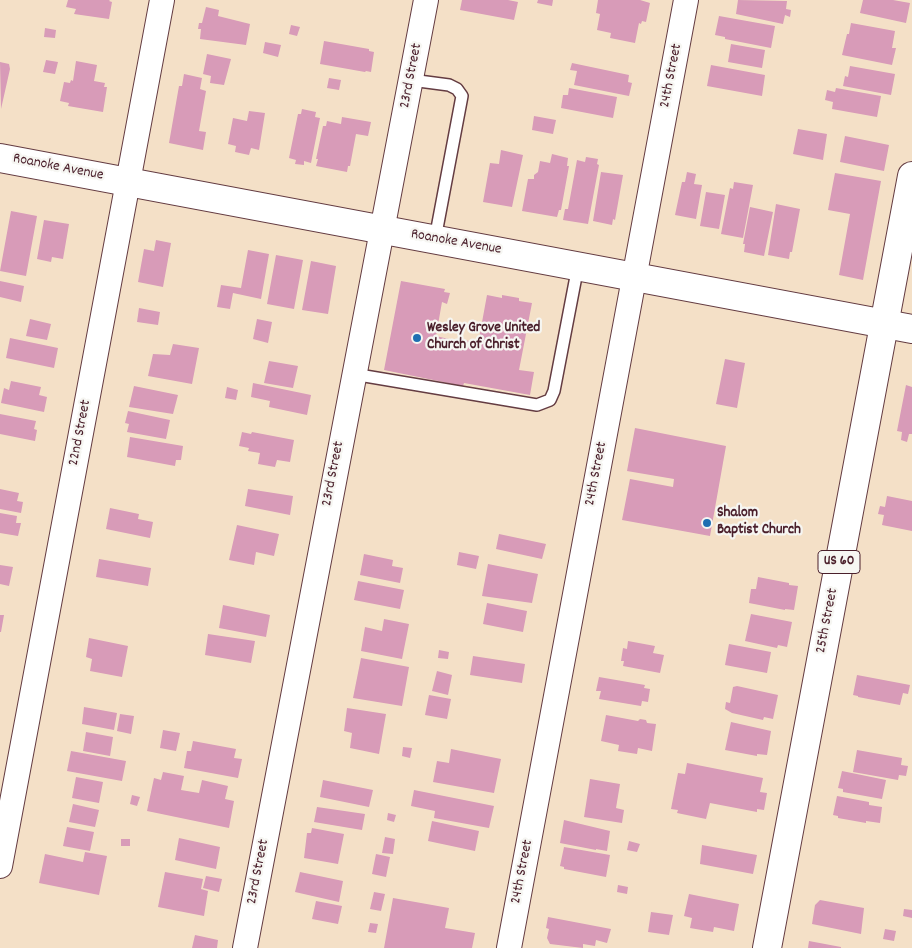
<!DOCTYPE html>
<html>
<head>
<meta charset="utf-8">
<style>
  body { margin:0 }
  canvas { display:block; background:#f4e0c7 }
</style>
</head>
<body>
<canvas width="912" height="948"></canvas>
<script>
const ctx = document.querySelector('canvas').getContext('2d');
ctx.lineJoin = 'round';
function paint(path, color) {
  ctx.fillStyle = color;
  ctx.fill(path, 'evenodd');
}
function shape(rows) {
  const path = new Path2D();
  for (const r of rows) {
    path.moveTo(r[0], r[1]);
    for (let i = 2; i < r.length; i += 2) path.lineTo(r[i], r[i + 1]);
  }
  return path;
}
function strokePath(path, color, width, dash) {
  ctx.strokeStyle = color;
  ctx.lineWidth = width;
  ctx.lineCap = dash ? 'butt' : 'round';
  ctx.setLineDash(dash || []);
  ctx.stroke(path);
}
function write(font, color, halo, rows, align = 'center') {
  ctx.font = font + ' Dekko,sans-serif';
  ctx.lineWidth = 4.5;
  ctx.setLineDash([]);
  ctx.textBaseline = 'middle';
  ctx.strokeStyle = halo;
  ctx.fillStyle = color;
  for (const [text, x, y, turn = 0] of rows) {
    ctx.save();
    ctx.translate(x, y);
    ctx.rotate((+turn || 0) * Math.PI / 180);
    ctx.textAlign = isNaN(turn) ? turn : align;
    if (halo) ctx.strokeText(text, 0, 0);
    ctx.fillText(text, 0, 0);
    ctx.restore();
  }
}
const building = shape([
  [68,0,110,0,109,1,112,2,109,19,74,14,76,9,66,7],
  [462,0,508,0,518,2,514,20,460,10],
  [538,0,553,0,552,6,537,3],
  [598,0,640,0,650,3,646,22,642,21,641,24,639,23,635,43,610,38,611,33,597,30,600,14,596,13],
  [738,0,787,1,786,9,791,10,790,17,785,15,783,24,736,14],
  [863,0,893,0,910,3,906,23,860,13],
  [206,7,219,10,218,16,250,24,246,45,200,39,201,29,198,29,199,23,202,23],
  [719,16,775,26,771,48,725,39,725,37,715,35],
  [851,23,895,31,892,48,896,48,892,65,842,55,847,34,849,34],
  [291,25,300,27,297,36,289,34],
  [45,28,56,30,55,38,44,37],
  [324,41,369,49,369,51,374,52,371,72,366,71,365,72,320,64],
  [265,42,281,45,278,57,263,53],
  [731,44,765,50,762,68,728,62],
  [207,54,231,59,224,85,210,83,211,76,203,74],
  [46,60,58,62,55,74,43,72],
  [76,61,97,65,94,81,105,83,104,87,107,87,103,112,68,106,69,103,60,101,64,82,70,83,71,80,73,81],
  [0,62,9,64,10,69,1,109],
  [572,63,629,75,628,82,632,83,629,96,574,85,577,71,570,70],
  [711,65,765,75,762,96,707,86],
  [850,66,895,74,891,95,843,86,845,76,848,77],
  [184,74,202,78,200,89,206,91,199,131,206,132,203,150,169,143,179,86,182,86],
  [329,78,341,80,339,90,327,88],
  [569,88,617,97,613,118,561,108,563,95,568,95],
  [836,88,881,96,877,117,832,109,833,102,825,100,827,90,835,92],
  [302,109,316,112,315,117,320,118,311,163,304,161,304,165,295,164,296,160,289,158,298,114,301,114],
  [249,111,265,113,259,150,251,148,249,155,235,152,236,146,228,144,233,118,247,121],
  [534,116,556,120,553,134,532,130],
  [342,117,371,122,368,136,356,134,350,166,348,166,347,172,316,166,318,159,316,159,323,126,326,126,327,121,341,124],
  [798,129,827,134,823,160,793,154],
  [845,136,889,145,884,171,840,162],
  [501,150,523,155,512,207,483,202,490,163,499,164],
  [552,154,568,158,567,166,569,166,561,210,559,210,557,217,522,211,528,179,534,179,534,175,538,172,540,161,550,163],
  [586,157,598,159,597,164,599,165,588,224,563,220,565,209,568,209,577,160,585,162],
  [601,172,623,175,615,220,613,219,612,225,593,221],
  [687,172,696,174,694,184,702,185,696,219,675,215,682,182,685,182],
  [835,173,881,181,863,280,839,275,850,214,828,210],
  [734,182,753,185,743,238,721,234,730,188,733,189],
  [706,192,725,195,719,229,700,226],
  [776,204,800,209,792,252,790,252,789,259,768,255],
  [750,207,773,212,764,256,744,252,745,244,743,244],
  [11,211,37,216,26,276,0,271],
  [44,220,69,224,63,259,52,257,51,262,37,259],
  [156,240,171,243,163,287,138,282,144,249,154,251],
  [248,250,269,254,261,299,233,293,230,309,217,307,221,285,241,288],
  [276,255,303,260,294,309,267,304],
  [311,261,336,266,328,314,302,310],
  [0,281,24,286,21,302,0,297],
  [401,281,445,289,444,292,450,293,447,304,442,302,436,336,461,342,461,339,469,341,468,343,471,343,478,344,487,295,502,298,502,295,519,298,519,301,532,303,519,370,534,372,530,395,464,383,463,386,384,370],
  [139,308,160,312,158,325,137,322],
  [30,319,51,324,47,340,26,336],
  [257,319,272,322,268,343,253,339],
  [10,338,58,348,54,368,6,358],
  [173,344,199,348,192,384,148,376,153,354,170,355],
  [725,359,745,363,737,408,716,404],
  [269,361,298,366,293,388,264,383],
  [11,381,41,387,39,395,47,397,44,412,1,403,4,388,9,390],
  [253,383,311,395,307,415,269,407,270,401,251,397],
  [906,385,912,387,912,434,909,434,907,442,901,440,902,432,897,431],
  [134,386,178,395,173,414,129,407],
  [227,387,238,390,236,400,225,398],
  [128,411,170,420,166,439,127,432,129,424,125,423],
  [0,414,36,421,34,429,37,430,35,441,0,434],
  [635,428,726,446,710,536,622,520,630,479,673,487,674,479,627,471],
  [242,432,251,434,252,432,294,440,290,462,277,460,275,467,258,464,260,453,248,451,249,448,239,446],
  [130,437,183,446,181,460,176,460,175,466,127,457],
  [0,489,19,493,17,501,23,502,21,513,0,509],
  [248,489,293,496,290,515,245,506],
  [887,496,912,501,912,531,882,525,884,515,878,514,880,506,885,507],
  [110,508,139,514,138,519,153,522,150,538,106,529],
  [0,513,17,516,16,523,21,523,18,536,0,533],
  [237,525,279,534,274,556,256,552,254,565,229,560],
  [499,534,546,544,542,559,496,549],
  [459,552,479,556,476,569,457,565],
  [364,554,393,560,392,566,403,568,400,583,360,575],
  [99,559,151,568,148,586,96,577],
  [488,564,538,574,532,603,482,596],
  [0,565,13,567,9,586,0,584],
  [758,577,789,583,789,585,798,586,794,610,785,609,785,610,749,603,751,589,756,589],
  [358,581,404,590,400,609,354,600],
  [487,603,527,611,523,632,483,624],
  [223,605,270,615,266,637,219,628],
  [751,614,792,622,787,647,778,645,777,648,745,641],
  [0,615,4,615,1,632,0,632],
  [384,619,409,624,402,659,361,651,365,627,382,631],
  [208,634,255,641,251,663,205,655],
  [89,638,128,646,122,677,90,671,92,659,86,657],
  [628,641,655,646,653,653,664,655,660,673,623,666,624,661,621,661,623,648,627,649],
  [729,644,771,652,767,673,725,665],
  [439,650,449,652,448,659,438,658],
  [473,656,525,664,522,683,470,675],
  [361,658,409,667,402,706,353,698],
  [437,671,452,675,448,695,432,691],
  [857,675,910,685,908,694,903,693,900,705,858,697,858,696,853,695],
  [599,677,645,685,644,688,650,689,648,702,642,701,641,706,599,699,601,691,596,691],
  [737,686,778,695,773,719,764,717,763,720,732,713,725,709,726,702,730,703,733,687],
  [429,695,451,699,447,719,425,715],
  [84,707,117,713,114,730,82,724],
  [347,708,386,714,379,754,350,748,352,733,344,731],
  [120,714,134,716,131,734,117,731],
  [606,715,638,721,640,719,646,720,647,723,656,724,652,751,638,748,637,754,618,751,619,745,601,741],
  [731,722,771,731,767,755,757,754,757,756,725,750],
  [163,730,180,733,176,751,160,748],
  [86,732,113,737,110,756,83,751],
  [193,741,236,749,234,758,242,759,238,778,184,768,187,751,191,751],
  [403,747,412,748,410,758,402,756],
  [451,749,501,759,494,793,433,782,437,761,449,763],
  [857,750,902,758,901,765,908,766,906,776,899,775,898,780,853,772],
  [71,751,126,761,122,781,67,771],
  [687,763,763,778,760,792,767,793,764,810,757,809,757,812,710,803,706,819,677,813,678,810,671,809,678,773,685,774],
  [842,771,886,780,882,799,843,792,843,789,838,788],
  [163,772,184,776,181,790,199,793,202,780,228,786,225,799,234,801,229,828,147,811,154,778,161,780],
  [76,777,103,782,99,803,72,798],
  [590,779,620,784,616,808,624,810,622,823,584,817],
  [323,780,373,790,369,807,320,797],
  [414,790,494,806,489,828,434,818,435,811,411,806],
  [132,795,140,797,137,806,130,804],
  [837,796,869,802,869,805,882,807,880,823,866,821,866,823,838,818,838,816,833,815],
  [73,804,99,810,95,827,69,822],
  [317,807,365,814,362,830,314,822],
  [388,813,396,815,394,822,387,820],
  [564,820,610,831,607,851,596,849,596,850,560,843],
  [432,821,479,831,475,851,428,841],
  [67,827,94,832,90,851,63,846],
  [312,828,344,834,338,864,304,858,307,833,311,833],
  [385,837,395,839,393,854,382,853],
  [179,838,220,847,216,869,175,860],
  [121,839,130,839,130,846,121,846],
  [629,841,640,844,637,852,627,850],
  [702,845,757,855,753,874,700,864],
  [564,847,610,855,606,877,564,869,564,867,560,866],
  [85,852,107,856,99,895,39,883,45,854,83,862],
  [376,854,390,857,386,877,372,874],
  [165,872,203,879,201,889,208,891,204,916,158,907],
  [300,872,343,881,339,902,295,892],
  [206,876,222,879,219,892,203,888],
  [618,885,628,887,627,894,617,892],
  [374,892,385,894,381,911,370,909],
  [689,894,739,904,734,931,714,927,713,932,690,928,692,918,684,916],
  [393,898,449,908,445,928,475,933,472,948,384,948],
  [820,900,864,908,861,934,812,924,815,905],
  [316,901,342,906,338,924,312,919],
  [904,909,912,910,912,918,903,916],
  [651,912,673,915,669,935,648,932],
  [548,917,611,929,607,943,596,940,595,946,583,944,583,948,550,944,547,938,549,929,546,928],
  [370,923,378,924,376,933,368,932],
  [885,929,896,931,894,941,883,939],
  [195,935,218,940,217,948,192,948],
  [809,941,841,947,841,948,808,948]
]);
const service = shape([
  [411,80,449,85,457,89,462,96,435,239],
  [353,374,537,405,550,400,554,391,578,266]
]);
const minor = shape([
  [0,866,162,0],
  [245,948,426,0],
  [509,948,686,0]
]);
const tertiary = shape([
  [0,158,912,329]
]);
const primary = shape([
  [767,948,912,176]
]);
const markers = [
  [417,338,5,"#1f6fb2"],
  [707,523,5,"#1f6fb2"]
];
const shields = [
  [839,562,42]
];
const shieldNames = [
  ["US 60",839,562]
];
const streetNames = [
  ["23rd Street",412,76,-79],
  ["24th Street",672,76,-79],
  ["Roanoke Avenue",58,168,11],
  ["Roanoke Avenue",456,243,10],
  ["22nd Street",81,433,-79],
  ["23rd Street",334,474,-79],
  ["24th Street",597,474,-79],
  ["25th Street",828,621,-79],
  ["23rd Street",259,872,-79],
  ["24th Street",523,872,-79]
];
const poiNames = [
  ["Wesley Grove United",427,329],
  ["Church of Christ",427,346],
  ["Shalom",717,514],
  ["Baptist Church",717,531]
];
paint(building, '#d89bb8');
strokePath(service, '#643c42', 14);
strokePath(minor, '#643c42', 26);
strokePath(tertiary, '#643c42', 30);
strokePath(primary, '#643c42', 30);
strokePath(service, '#fff', 11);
strokePath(minor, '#fff', 24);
strokePath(tertiary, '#fff', 28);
strokePath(primary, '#fff', 28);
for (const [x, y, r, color] of markers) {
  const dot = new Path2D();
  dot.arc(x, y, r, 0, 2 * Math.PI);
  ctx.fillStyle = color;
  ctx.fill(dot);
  strokePath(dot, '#f6f6f2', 2);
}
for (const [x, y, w] of shields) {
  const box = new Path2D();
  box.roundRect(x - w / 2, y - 11.5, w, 23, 4);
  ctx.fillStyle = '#f6f6f2';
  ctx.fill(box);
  strokePath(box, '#4a1f2b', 1);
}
write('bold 14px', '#4a1f2b', null, shieldNames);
write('15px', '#4a1f2b', '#f6f6f2', streetNames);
write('bold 15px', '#4a1f2b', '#f6f6f2', poiNames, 'left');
</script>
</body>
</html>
